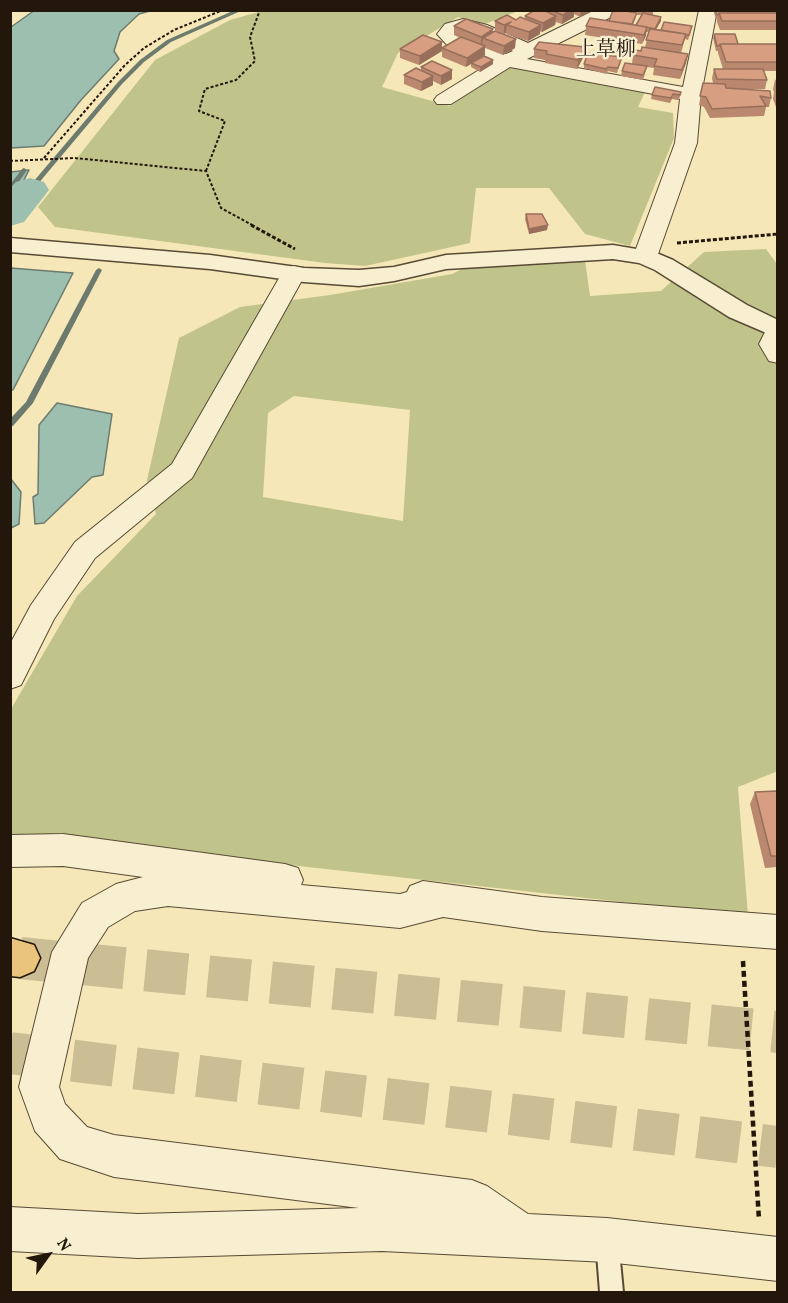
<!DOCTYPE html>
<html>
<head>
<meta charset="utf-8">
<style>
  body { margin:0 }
  #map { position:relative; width:788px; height:1303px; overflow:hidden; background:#f5e7b7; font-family:Vollkorn,serif }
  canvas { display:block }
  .frame { position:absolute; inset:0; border:12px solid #23160a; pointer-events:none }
  .north { position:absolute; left:18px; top:1225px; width:60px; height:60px; -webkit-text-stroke:4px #f8efd0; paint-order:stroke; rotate:57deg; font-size:16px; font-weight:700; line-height:24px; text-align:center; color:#23160a }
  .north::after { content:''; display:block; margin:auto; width:21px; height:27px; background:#23160a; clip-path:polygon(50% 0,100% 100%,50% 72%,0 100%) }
</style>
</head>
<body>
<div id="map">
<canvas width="788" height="1303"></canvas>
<div class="frame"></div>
<div class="north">N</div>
</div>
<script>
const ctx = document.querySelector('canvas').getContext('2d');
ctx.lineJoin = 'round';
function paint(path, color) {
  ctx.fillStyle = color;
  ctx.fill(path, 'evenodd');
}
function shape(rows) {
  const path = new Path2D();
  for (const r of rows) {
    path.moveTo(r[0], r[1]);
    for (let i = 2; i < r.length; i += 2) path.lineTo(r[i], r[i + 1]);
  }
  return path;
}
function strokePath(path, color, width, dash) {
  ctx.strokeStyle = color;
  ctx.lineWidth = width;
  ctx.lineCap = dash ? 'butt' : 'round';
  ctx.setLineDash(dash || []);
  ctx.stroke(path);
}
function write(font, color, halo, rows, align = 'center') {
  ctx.font = font + ' Vollkorn,"Noto Serif JP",serif';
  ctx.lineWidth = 5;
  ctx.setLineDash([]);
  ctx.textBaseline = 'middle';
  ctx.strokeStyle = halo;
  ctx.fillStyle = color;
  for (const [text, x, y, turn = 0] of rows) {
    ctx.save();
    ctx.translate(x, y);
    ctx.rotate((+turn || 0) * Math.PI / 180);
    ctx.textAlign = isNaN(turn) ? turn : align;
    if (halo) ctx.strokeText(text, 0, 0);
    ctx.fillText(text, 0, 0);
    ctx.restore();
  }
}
const green = shape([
  [262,11,518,11,485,24,458,17,398,53,382,87,450,106,505,66,646,90,638,107,673,113,674,138,630,246,585,234,549,188,476,188,470,243,365,266,325,263,55,227,38,207,155,60,230,20],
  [766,249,777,264,778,771,738,787,748,916,11,834,11,709,77,596,156,514,147,480,179,338,240,307,330,295,452,274,468,266,585,260,590,296,661,291,704,252],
  [294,396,410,410,403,521,263,497,268,413]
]);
const water = shape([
  [35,10,150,11,139,14,120,32,114,51,119,59,81,100,44,146,11,148,11,27,35,10],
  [29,170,20,188,11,209,11,172,29,170],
  [11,268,73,273,13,390,10,390,11,268],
  [57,403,112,414,103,475,92,477,44,523,35,524,33,497,38,494,39,425,57,403],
  [11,479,21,492,19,524,11,528,11,479]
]);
const stream = shape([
  [235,10,243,10,171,42,144,62,122,84,32,191,10,189,10,185,22,169,24,168,27,170,16,186,28,188,118,82,140,60,167,40,235,10],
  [99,268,102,270,33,403,13,426,10,426,10,419,26,402,96,270,99,268]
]);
const river = shape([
  [30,178,44,182,49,190,24,222,10,226,10,188,16,182,30,178]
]);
const motorwayTunnel = shape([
  [20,958,778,1032],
  [10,1053,778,1147]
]);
const pathFar2 = shape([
  [44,158,125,65,144,48,174,30,223,10],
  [10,161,74,158,206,171,221,208,254,226],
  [206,171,225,121,199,111,205,89,236,80,255,61,250,37,260,10]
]);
const pathFar1 = shape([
  [251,225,295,249],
  [677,243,778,234]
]);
const path = shape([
  [743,961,759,1220]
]);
const service = shape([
  [607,1229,615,1232,618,1240,623,1292,600,1292,596,1240,599,1232,607,1229]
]);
const minor = shape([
  [595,10,619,10,617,14,527,59,683,87,699,10,717,10,701,95,697,143,657,257,653,262,645,264,637,262,633,257,675,143,680,99,510,67,451,104,437,104,434,100,437,96,492,62,448,46,437,34,445,24,463,19,487,25,528,43,595,10],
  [463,31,474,33,513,51,506,54,462,38,457,34,463,31],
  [294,266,302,268,306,273,192,478,95,558,54,619,21,685,10,689,10,644,31,605,75,542,172,464,282,273,286,268,294,266],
  [778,322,778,363,769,361,759,344,769,324,778,322],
  [63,834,285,864,298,868,303,880,301,885,400,894,407,892,410,886,423,881,542,897,778,915,778,949,542,931,443,917,400,928,168,906,135,911,108,927,88,958,59,1087,65,1104,87,1127,114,1135,472,1180,487,1186,528,1214,607,1218,778,1237,778,1281,607,1262,382,1251,138,1258,10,1251,10,1207,138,1214,359,1208,114,1177,60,1159,35,1131,19,1087,52,952,82,903,116,884,143,877,63,866,10,867,10,835,63,834]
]);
const tertiary = shape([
  [10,238,210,255,304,268,359,270,394,267,446,255,613,245,654,252,673,260,747,305,778,320,778,338,729,317,655,270,639,263,613,259,446,269,394,281,359,286,304,282,210,269,10,252,10,238]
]);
const motorway = shape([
  [10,938,34,945,40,958,34,971,20,977,10,976,10,938]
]);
const wall = shape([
  [535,10,593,10,580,17,574,14,574,17,562,24,556,22,555,25,542,32,540,31,540,34,528,41,506,34,506,32,504,34,495,30,495,21,525,19,525,16],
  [638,10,653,10,653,15,661,17,661,21,656,29,691,31,688,40,685,39,681,53,688,54,686,63,680,79,653,75,654,68,647,67,643,80,621,76,622,71,632,64,633,55,645,47,649,32,646,32,642,44,585,35,586,26,609,21,636,17,633,25,636,25,642,15,637,15],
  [714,10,727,10,728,13,727,10,777,10,777,30,720,30,717,22,717,19,716,19,714,13],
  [454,26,493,29,492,32,515,48,503,55,485,48,484,56,493,64,480,72,471,67,471,64,466,67,442,57,442,48,460,38,454,35],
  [714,34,738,44,777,44,777,71,764,71,767,80,765,89,728,89,771,98,769,107,766,107,764,116,710,118,704,107,699,105,703,83,713,83,712,78,714,69,723,69,718,53,718,51,716,51,713,38],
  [585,47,584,56,577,69,545,63,545,60,534,58,534,49],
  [400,49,442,51,419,65,400,58],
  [622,57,617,73,608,71,606,74,584,68,584,64],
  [421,67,452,70,452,79,441,85,433,81,433,85,421,91,404,84,404,75,421,71],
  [777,79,777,108,776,107,773,99,774,92,773,89,775,80],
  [681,92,679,100,672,99,670,103,651,99,652,95],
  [526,214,547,230,529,234,525,219],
  [777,791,777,867,765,868,750,804,755,792]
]);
const shadedWall = shape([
  [571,10,574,10,574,17,562,24,563,15],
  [581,10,593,10,580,17],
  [556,16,555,25,542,32,543,23],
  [661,17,661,21,654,33,655,29],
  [511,22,507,25,506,32,504,34,504,25],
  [541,25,540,34,528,41,529,32],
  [647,27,646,36,642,44,644,35],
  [493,29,492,38,483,38,482,45,481,46,481,37],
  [516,39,515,48,503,55,504,46],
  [442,42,442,51,419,65,420,56],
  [485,46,485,55,466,67,467,58],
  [585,47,584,56,577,69,578,60],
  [688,54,686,63,680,79,682,70],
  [493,60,493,64,480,72,481,67],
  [452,70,452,79,441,85,441,76],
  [433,76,433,85,421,91,422,82],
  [548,225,547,230,529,234,529,229]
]);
const building = shape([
  [535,10,543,10,556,16,543,23,525,16,535,10],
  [550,10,571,10,563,15,550,10],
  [613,10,619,10,637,13,632,24,609,21,613,10],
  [715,10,727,10,728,13,719,13,718,15,717,15,715,10],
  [643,13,661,17,655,29,636,25,643,13],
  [719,13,777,13,777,21,722,21,719,13],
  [507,15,516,20,520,17,541,25,529,32,507,25,511,22,504,25,495,21,507,15],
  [590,18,647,27,644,35,586,26,590,18],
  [466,19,493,29,481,37,454,26,466,19],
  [664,22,692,26,689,35,685,35,686,34,661,30,664,22],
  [650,29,686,34,682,45,646,40,650,29],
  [495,31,516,39,504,46,483,38,495,31],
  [714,34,735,34,738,44,720,44,719,46,717,46,714,34],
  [423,35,442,42,420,56,400,49,423,35],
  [461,37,485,46,467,58,442,48,461,37],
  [539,42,585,47,578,60,546,54,547,51,534,49,539,42],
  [720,44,777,44,777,62,726,62,720,44],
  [642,47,688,54,682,70,654,66,657,59,633,55,635,50,641,51,642,47],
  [588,53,622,57,618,68,608,67,606,69,584,64,588,53],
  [484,56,493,60,481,67,471,63,484,56],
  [432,61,452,70,441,76,421,67,432,61],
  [625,63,647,66,643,75,622,71,625,63],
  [416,68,433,76,422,82,404,75,416,68],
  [714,69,763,69,767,80,717,79,714,69],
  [703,83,725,84,726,88,770,91,771,98,760,96,766,106,712,109,706,97,700,96,703,83],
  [655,87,681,92,680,95,673,94,671,98,652,95,655,87],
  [526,214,542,214,548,225,529,229,526,214],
  [777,791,777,856,771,856,755,792,777,791]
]);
const farNeighbourhoodnames = [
  ["上草柳",606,51]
];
paint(green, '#c0c48b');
paint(water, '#9cbfb0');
strokePath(water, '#6c7b6e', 1.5);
paint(stream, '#6c7b6e');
paint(river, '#9cbfb0');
strokePath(motorwayTunnel, '#cbbd94', 42, [42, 21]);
strokePath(service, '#584a35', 4);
strokePath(minor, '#584a35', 2);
strokePath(tertiary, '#584a35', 3);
strokePath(motorway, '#23160a', 3);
strokePath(pathFar2, '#23160a', 2, [3, 2]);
strokePath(pathFar1, '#23160a', 3, [4, 2]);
strokePath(path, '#23160a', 4.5, [6, 4]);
paint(service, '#f8efd0');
paint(minor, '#f8efd0');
paint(tertiary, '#f8efd0');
paint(motorway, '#eac47c');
paint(wall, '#ba886f');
paint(shadedWall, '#976f5a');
paint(building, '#d89e81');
strokePath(building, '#976f5a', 1.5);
write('20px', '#23160a', '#f8efd0', farNeighbourhoodnames);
</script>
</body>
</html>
